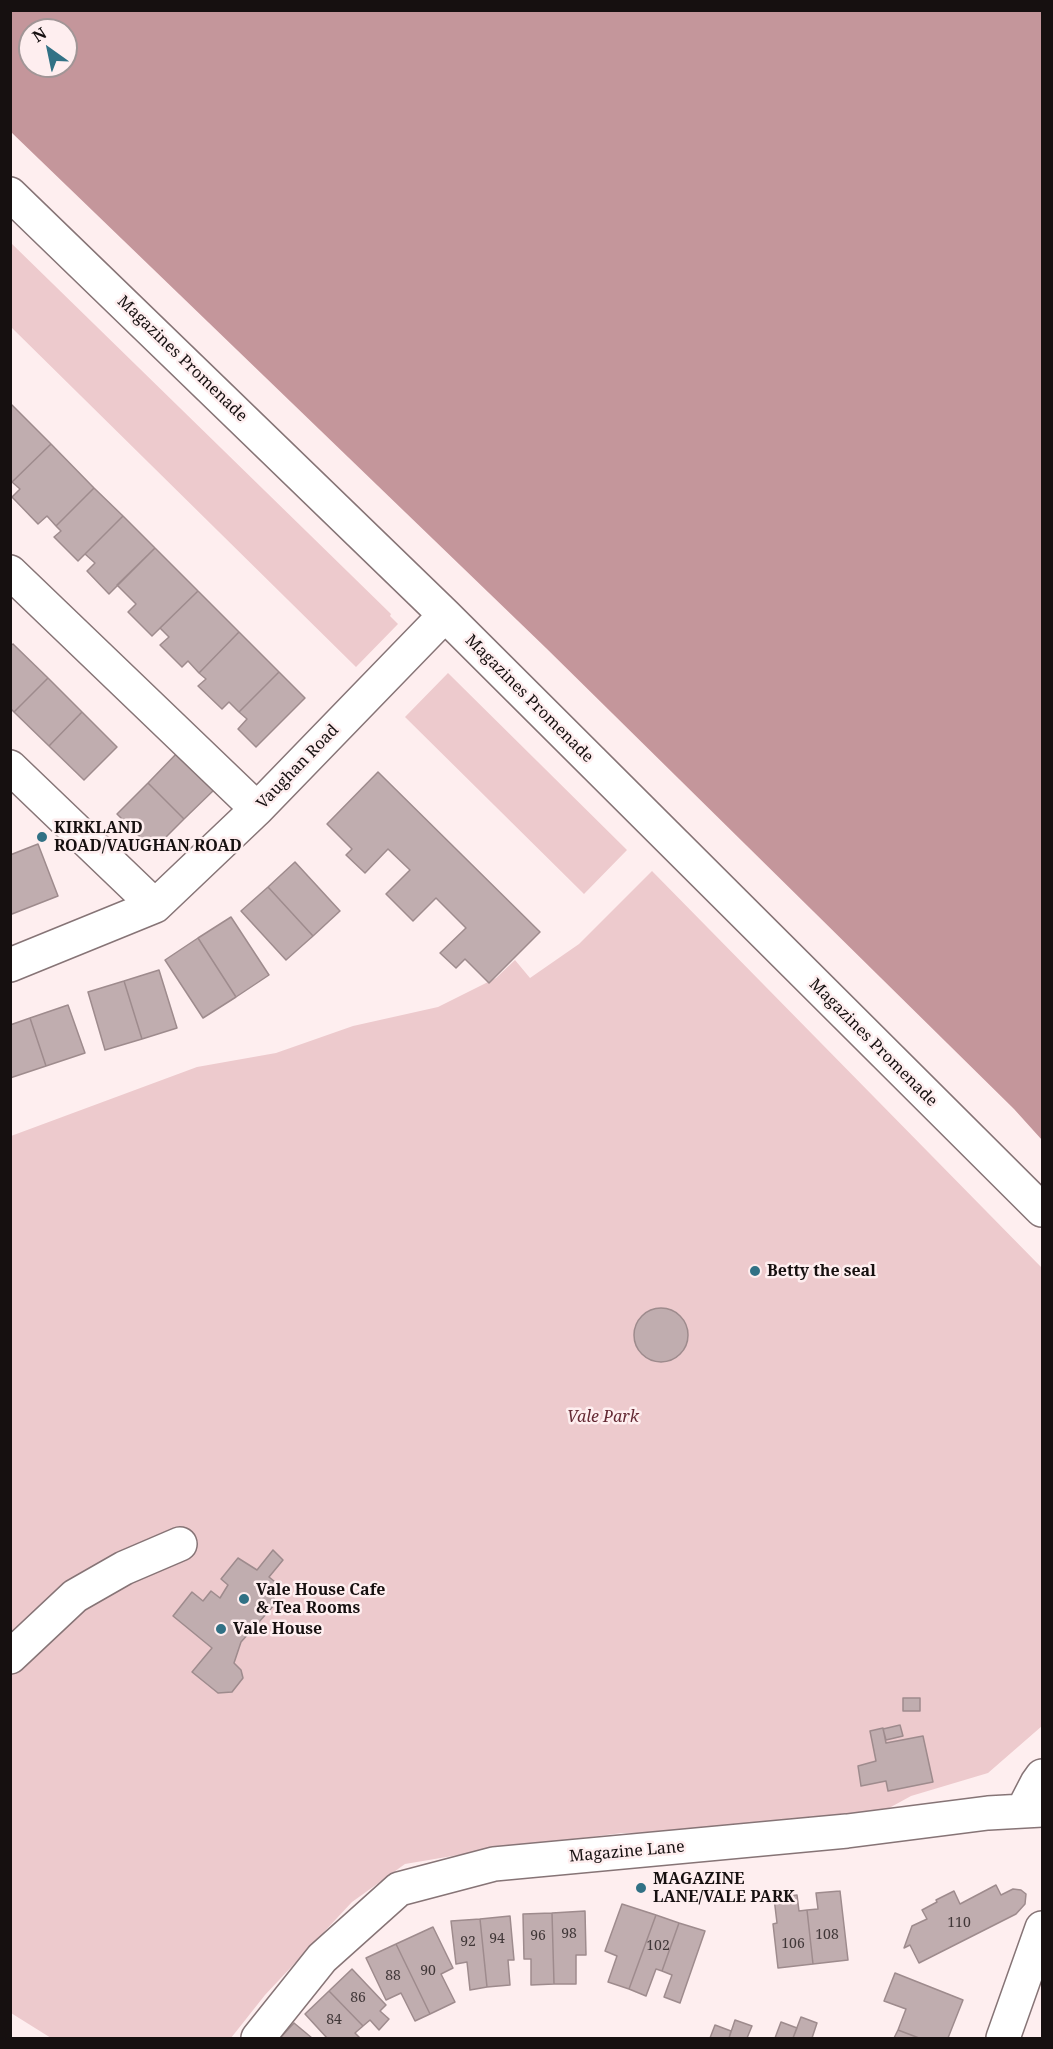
<!DOCTYPE html>
<html>
<head>
<meta charset="utf-8">
<style>
  body { margin:0 }
  #map { position:relative; width:1053px; height:2049px; overflow:hidden; background:#feeeef; font-family:"Noto Serif",serif }
  canvas { display:block }
  .frame { position:absolute; inset:0; border:12px solid #161010; pointer-events:none }
  .north { position:absolute; left:18px; top:18px; width:60px; height:60px; box-sizing:border-box; background:#feeeef; border:2px solid #a19596; border-radius:50%; rotate:327deg; font-size:16px; font-weight:700; line-height:24px; text-align:center; color:#161010 }
  .north::after { content:''; display:block; margin:auto; width:21px; height:27px; background:#317185; clip-path:polygon(50% 0,100% 100%,50% 72%,0 100%) }
</style>
</head>
<body>
<div id="map">
<canvas width="1053" height="2049"></canvas>
<div class="frame"></div>
<div class="north">N</div>
</div>
<script>
const ctx = document.querySelector('canvas').getContext('2d');
ctx.lineJoin = 'round';
function paint(path, color) {
  ctx.fillStyle = color;
  ctx.fill(path, 'evenodd');
}
function shape(rows) {
  const path = new Path2D();
  for (const r of rows) {
    if (r.length === 3) {
      path.moveTo(r[0] + r[2], r[1]);
      path.arc(r[0], r[1], r[2], 0, 2 * Math.PI);
      continue;
    }
    path.moveTo(r[0], r[1]);
    for (let i = 2; i < r.length; i += 2) path.lineTo(r[i], r[i + 1]);
  }
  return path;
}
function strokePath(path, color, width, dash) {
  ctx.strokeStyle = color;
  ctx.lineWidth = width;
  ctx.lineCap = dash ? 'butt' : 'round';
  ctx.setLineDash(dash || []);
  ctx.stroke(path);
}
function write(font, color, halo, rows, align = 'center') {
  ctx.font = font + ' "Noto Serif",serif';
  ctx.lineWidth = 5;
  ctx.setLineDash([]);
  ctx.textBaseline = 'middle';
  ctx.strokeStyle = halo;
  ctx.fillStyle = color;
  for (const [text, x, y, turn = 0] of rows) {
    ctx.save();
    ctx.translate(x, y);
    ctx.rotate((+turn || 0) * Math.PI / 180);
    ctx.textAlign = isNaN(turn) ? turn : align;
    if (halo) ctx.strokeText(text, 0, 0);
    ctx.fillText(text, 0, 0);
    ctx.restore();
  }
}
const green = shape([
  [10,242,391,614,390,616,398,624,356,667,11,327],
  [448,673,627,850,584,894,405,717],
  [652,871,1042,1268,1042,1726,988,1773,911,1796,847,1831,622,1833,488,1850,405,1864,352,1902,265,1995,231,2038,51,2038,11,2013,11,1136,197,1067,276,1053,353,1026,438,1007,496,978,515,960,530,978,579,944]
]);
const water = shape([
  [10,11,1042,11,1042,1140,1014,1109,546,648,11,132],
  [30,30,66,30,66,66,30,66]
]);
const building = shape([
  [12,405,51,444,10,484,10,406,12,405],
  [51,444,94,488,56,526,47,516,38,524,12,497,20,489,12,482,51,444],
  [94,488,123,516,78,561,54,537,61,531,56,526,94,488],
  [123,516,155,548,109,594,87,571,95,563,85,554,123,516],
  [155,548,198,591,152,636,128,612,136,604,117,585,155,548],
  [198,591,239,632,199,673,188,661,182,667,160,645,169,637,160,628,198,591],
  [239,632,279,672,239,712,229,702,222,709,198,686,206,679,199,673,239,632],
  [13,644,48,678,14,712,10,708,10,646,13,644],
  [279,672,305,698,256,747,238,729,247,719,239,712,279,672],
  [48,678,82,712,49,746,14,712,48,678],
  [82,712,117,747,84,780,49,746,82,712],
  [179,751,216,788,184,819,148,783,179,751],
  [378,772,540,932,489,983,465,959,456,968,440,953,466,928,436,898,413,921,386,894,410,870,388,849,365,873,346,855,352,849,327,824,378,772],
  [148,783,184,819,153,850,117,814,148,783],
  [38,844,58,896,12,914,10,910,10,855,38,844],
  [295,862,340,911,313,936,268,887,295,862],
  [268,887,313,936,286,960,241,911,268,887],
  [231,917,269,975,236,997,198,938,231,917],
  [198,938,236,997,203,1018,165,960,198,938],
  [159,970,177,1028,142,1039,124,981,159,970],
  [124,981,142,1039,105,1050,88,992,124,981],
  [68,1005,85,1053,46,1066,30,1018,68,1005],
  [30,1018,46,1066,10,1078,10,1025,30,1018],
  [661,1335,27],
  [273,1550,283,1560,269,1577,280,1586,273,1596,276,1603,241,1642,234,1663,241,1670,243,1678,232,1692,218,1693,192,1672,212,1648,173,1616,192,1592,203,1601,211,1591,220,1598,228,1585,221,1579,238,1558,257,1570,273,1550],
  [903,1698,920,1698,920,1711,903,1711,903,1698],
  [900,1725,903,1736,886,1740,883,1729,900,1725],
  [883,1728,886,1743,923,1736,933,1782,888,1791,886,1781,861,1786,858,1766,876,1761,870,1731,883,1728],
  [996,1885,1001,1895,1013,1889,1021,1890,1026,1894,1025,1904,1016,1914,919,1963,910,1945,904,1948,912,1926,927,1919,922,1910,937,1902,936,1900,954,1891,960,1904,996,1885],
  [840,1891,848,1960,813,1964,807,1910,818,1909,816,1893,840,1891],
  [797,1895,799,1911,807,1910,813,1964,778,1968,773,1924,777,1923,774,1898,797,1895],
  [622,1904,656,1915,629,1989,608,1982,617,1956,605,1951,622,1904],
  [585,1911,586,1955,576,1955,576,1984,554,1984,552,1913,585,1911],
  [552,1913,554,1984,531,1985,531,1959,524,1959,523,1914,552,1913],
  [656,1915,679,1923,662,1971,656,1969,646,1996,629,1989,656,1915],
  [510,1916,514,1960,508,1960,510,1985,487,1987,480,1919,510,1916],
  [480,1919,487,1987,470,1990,467,1962,456,1964,451,1921,480,1919],
  [679,1923,705,1931,680,2003,664,1997,672,1975,662,1971,679,1923],
  [433,1927,453,1968,441,1974,455,2002,430,2014,396,1944,433,1927],
  [396,1944,430,2014,415,2021,401,1993,386,2000,366,1958,396,1944],
  [352,1969,386,2005,380,2011,389,2019,379,2030,370,2020,363,2026,329,1991,352,1969],
  [895,1973,963,2000,948,2038,919,2038,898,2030,906,2009,884,2001,895,1973],
  [329,1991,363,2026,355,2033,360,2038,327,2038,305,2014,329,1991],
  [801,2017,817,2023,812,2038,793,2038,801,2017],
  [735,2020,752,2026,747,2038,729,2038,735,2020],
  [781,2022,797,2028,793,2038,775,2038,781,2022],
  [294,2023,312,2038,280,2038,294,2023],
  [715,2025,731,2031,729,2038,710,2038,715,2025],
  [898,2030,919,2038,894,2038,898,2030]
]);
const minor = shape([
  [10,194,445,615,1042,1210],
  [10,572,257,809],
  [10,767,155,906],
  [10,965,155,906,257,809,445,615],
  [10,1657,75,1596,124,1568,180,1544],
  [1023,1810,1037,1783,1042,1776],
  [258,2038,322,1958,399,1889,494,1864,847,1831,988,1813,1042,1810],
  [1003,2038,1042,1928]
]);
const markers = [
  [42,837,6,"#317185"],
  [755,1271,6,"#317185"],
  [244,1599,6,"#317185"],
  [221,1629,6,"#317185"],
  [641,1888,6,"#317185"]
];
const numberNames = [
  ["110",959,1923],
  ["98",569,1934],
  ["108",827,1935],
  ["96",538,1936],
  ["94",497,1939],
  ["92",468,1942],
  ["106",793,1944],
  ["102",658,1946],
  ["90",428,1971],
  ["88",393,1976],
  ["86",358,1998],
  ["84",334,2020]
];
const streetNames = [
  ["Magazines Promenade",182,359,44],
  ["Magazines Promenade",529,699,45],
  ["Vaughan Road",298,767,-46],
  ["Magazines Promenade",873,1043,45],
  ["Magazine Lane",627,1852,-5]
];
const poiNames = [
  ["KIRKLAND",54,828],
  ["ROAD/VAUGHAN ROAD",54,846],
  ["Betty the seal",767,1271],
  ["Vale House Cafe",256,1590],
  ["& Tea Rooms",256,1608],
  ["Vale House",233,1629],
  ["MAGAZINE",653,1879],
  ["LANE/VALE PARK",653,1897]
];
const parkNames = [
  ["Vale Park",603,1417]
];
paint(green, '#edcacd');
paint(water, '#c4969b');
paint(building, '#c0adaf');
strokePath(building, '#9e8b8d', 1.5);
strokePath(minor, '#867476', 36);
strokePath(minor, '#fff', 33);
for (const [x, y, r, color] of markers) {
  const dot = new Path2D();
  dot.arc(x, y, r, 0, 2 * Math.PI);
  ctx.fillStyle = color;
  ctx.fill(dot);
  strokePath(dot, '#feeeef', 2);
}
write('14px', '#403738', null, numberNames);
write('16px', '#161010', '#feeeef', streetNames);
write('bold 16px', '#161010', '#feeeef', poiNames, 'left');
write('italic 16px', '#642933', '#feeeef', parkNames);
</script>
</body>
</html>
